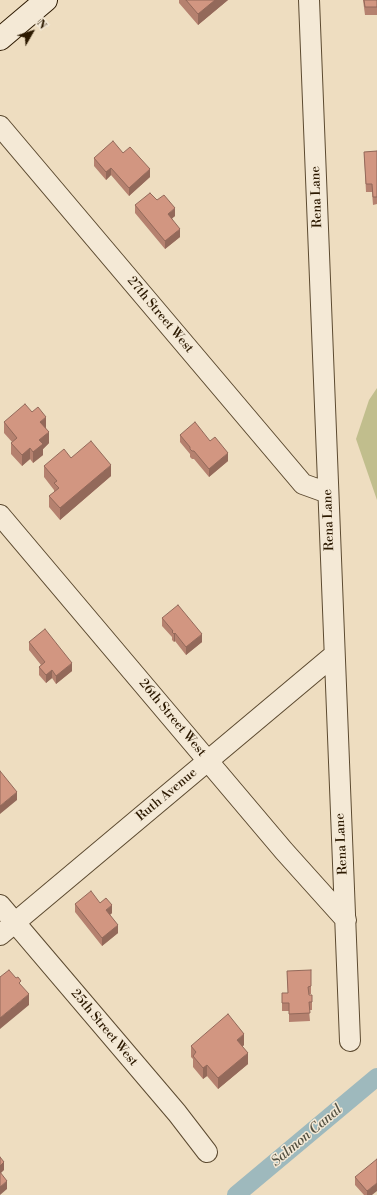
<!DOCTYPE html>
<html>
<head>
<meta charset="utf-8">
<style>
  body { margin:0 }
  #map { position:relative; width:377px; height:1195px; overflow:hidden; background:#eeddc0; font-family:"Libre Bodoni",serif }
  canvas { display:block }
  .north { position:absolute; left:12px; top:12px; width:40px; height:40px; -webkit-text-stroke:3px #f4e9d6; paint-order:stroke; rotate:51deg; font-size:11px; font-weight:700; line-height:16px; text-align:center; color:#2c1900 }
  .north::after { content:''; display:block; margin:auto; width:14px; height:18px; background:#2c1900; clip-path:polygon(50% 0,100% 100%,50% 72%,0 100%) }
</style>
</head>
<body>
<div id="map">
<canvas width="377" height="1195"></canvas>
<div class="north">N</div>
</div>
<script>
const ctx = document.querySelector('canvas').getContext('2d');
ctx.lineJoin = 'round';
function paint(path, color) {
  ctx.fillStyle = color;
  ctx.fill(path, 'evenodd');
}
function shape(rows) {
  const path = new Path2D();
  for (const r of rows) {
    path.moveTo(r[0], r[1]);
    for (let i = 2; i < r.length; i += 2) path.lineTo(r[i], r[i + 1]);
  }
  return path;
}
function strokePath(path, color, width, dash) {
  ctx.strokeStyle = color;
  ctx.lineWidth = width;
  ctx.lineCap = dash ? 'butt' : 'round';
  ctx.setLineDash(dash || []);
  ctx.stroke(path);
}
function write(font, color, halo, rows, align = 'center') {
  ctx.font = font + ' "Libre Bodoni",serif';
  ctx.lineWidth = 3;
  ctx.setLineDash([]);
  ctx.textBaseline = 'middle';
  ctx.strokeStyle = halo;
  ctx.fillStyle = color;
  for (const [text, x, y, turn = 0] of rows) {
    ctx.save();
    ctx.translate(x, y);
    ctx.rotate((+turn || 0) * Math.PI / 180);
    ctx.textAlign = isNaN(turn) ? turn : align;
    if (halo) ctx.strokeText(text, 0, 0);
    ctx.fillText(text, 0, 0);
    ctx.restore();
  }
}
const green = shape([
  [377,388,377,500,356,439,369,400]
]);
const canal = shape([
  [236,1195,377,1077]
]);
const street = shape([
  [309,0,350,1041],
  [0,126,303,484,328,493],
  [0,515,284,851,346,920],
  [0,905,177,1113,207,1152],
  [0,935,334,655]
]);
const secondary = shape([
  [0,39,46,0]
]);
const wall = shape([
  [179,0,228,0,198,25,179,3],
  [363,0,377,0,377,15,365,15],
  [377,151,377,204,373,205,372,192,366,192,364,152],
  [123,153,150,177,129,196,111,175,106,180,94,166,94,158],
  [157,200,175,216,172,218,180,237,165,249,135,213,135,205],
  [32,412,46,428,49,443,43,449,43,455,33,463,30,459,22,466,11,454,11,443,12,442,4,433,4,422],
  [180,435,210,441,228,461,209,477,194,459,192,459,190,457,190,454,180,442],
  [71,458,111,476,60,520,49,507,49,496,54,492,54,490,44,477,44,466],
  [162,618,202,642,186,655,175,641,174,642,172,640,172,637,162,626],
  [29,642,72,671,56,684,52,678,46,683,39,675,39,667,41,665,29,650],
  [100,903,112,913,110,915,118,933,102,946,75,912,75,904],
  [287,971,311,986,311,994,309,994,312,1002,312,1010,309,1010,310,1021,289,1022,289,1011,282,1011,282,993,288,993],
  [244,1045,242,1047,248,1064,218,1089,207,1076,203,1079,193,1067,193,1059,191,1057,191,1046],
  [355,1177,372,1195,364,1195,355,1185]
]);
const shadedWall = shape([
  [215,0,228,0,198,25,198,14],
  [111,168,111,175,106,180,106,172],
  [150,169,150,177,129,196,129,188],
  [175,208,175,216,168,222,168,214],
  [180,229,180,237,165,249,165,241],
  [46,417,46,428,40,433,40,422],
  [49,432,49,443,43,449,43,455,33,463,33,452,39,440],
  [30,448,30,459,22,466,22,455],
  [228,453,228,461,209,477,209,469],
  [111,465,111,476,60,520,60,508],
  [175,633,175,641,174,642,174,634],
  [202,634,202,642,186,655,186,647],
  [72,663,72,671,56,684,56,676],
  [52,670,52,678,46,683,46,675],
  [17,792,17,800,0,814,0,806],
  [112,905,112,913,106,918,106,910],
  [118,925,118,933,102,946,102,938],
  [29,994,29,1005,0,1029,0,1018],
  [244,1034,244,1045,237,1051,237,1040],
  [248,1053,248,1064,218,1089,218,1078],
  [207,1065,207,1076,203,1079,203,1068],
  [4,1162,4,1170,0,1174,0,1166],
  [7,1181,7,1189,0,1195,0,1187],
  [377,1183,377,1191,372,1195,367,1195,367,1191]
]);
const building = shape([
  [186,0,215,0,198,14,186,0],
  [364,0,377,0,377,7,365,7,364,0],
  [113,141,123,153,130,147,150,169,129,188,111,168,106,172,94,158,113,141],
  [377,151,377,197,373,197,372,184,366,184,364,152,377,151],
  [150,193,157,200,164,195,175,208,168,214,180,229,165,241,135,205,150,193],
  [25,404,32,412,38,407,46,417,40,422,49,432,39,440,43,444,33,452,30,448,22,455,11,443,17,438,4,422,25,404],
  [195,422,210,441,215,437,228,453,209,469,194,451,192,451,190,449,190,447,180,435,195,422],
  [91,441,111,465,60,508,49,496,59,488,54,483,57,481,44,466,64,449,71,458,91,441],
  [178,605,202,634,186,647,175,633,174,634,172,632,173,631,162,618,178,605],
  [45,629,72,663,56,676,52,670,46,675,39,667,45,662,29,642,45,629],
  [0,771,17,792,0,806,0,771],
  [91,891,100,903,106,898,112,905,106,910,118,925,102,938,75,904,91,891],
  [9,970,16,978,18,977,21,981,19,983,29,994,0,1018,0,977,9,970],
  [311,970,311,986,308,987,309,995,312,995,312,1002,309,1002,310,1013,289,1014,289,1003,282,1003,282,993,288,993,287,971,311,970],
  [228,1014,244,1034,237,1040,248,1053,218,1078,207,1065,203,1068,193,1056,196,1052,191,1046,228,1014],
  [0,1157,4,1162,0,1166,0,1157],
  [377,1159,377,1183,367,1191,355,1177,377,1159],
  [0,1172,7,1181,0,1187,0,1172]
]);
const streetNames = [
  ["Rena Lane",317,197,-92],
  ["27th Street West",160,315,50],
  ["Rena Lane",329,520,-92],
  ["26th Street West",172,718,50],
  ["Ruth Avenue",167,795,-40],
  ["Rena Lane",342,844,-93],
  ["25th Street West",104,1028,50]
];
const waterNames = [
  ["Salmon Canal",307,1136,-40]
];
paint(green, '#c1be8d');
strokePath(canal, '#9eb9bd', 18);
strokePath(street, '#5c4a30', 22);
strokePath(secondary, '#2c1900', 24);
strokePath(street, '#f4e9d6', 20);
strokePath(secondary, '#f4e9d6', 22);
paint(wall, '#b5816f');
paint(shadedWall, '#93695a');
paint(building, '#d29681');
strokePath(building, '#93695a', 1);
write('13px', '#2c1900', '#f4e9d6', streetNames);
write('italic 14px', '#545142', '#f4e9d6', waterNames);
</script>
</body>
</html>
